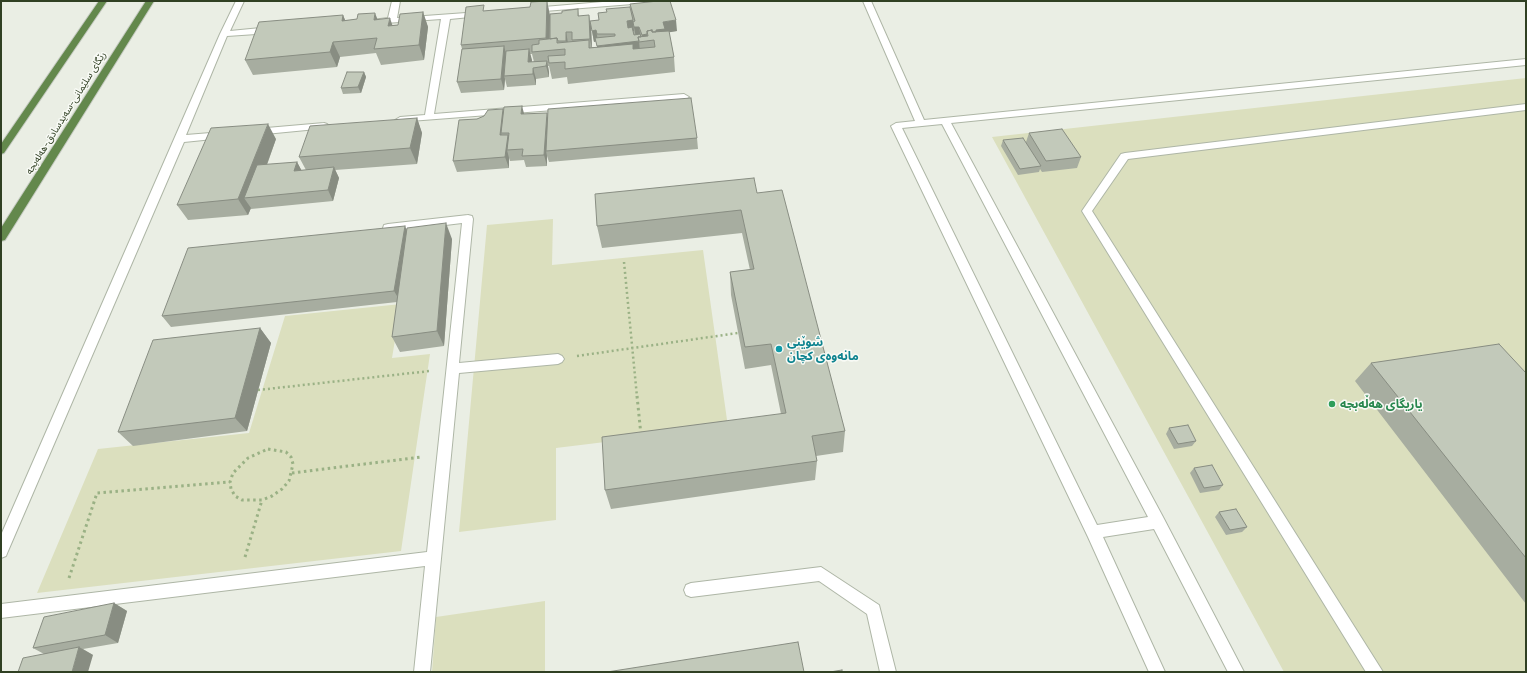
<!DOCTYPE html>
<html>
<head>
<meta charset="utf-8">
<style>
  body { margin:0 }
  #map { position:relative; width:1527px; height:673px; overflow:hidden; background:#eaeee4; font-family:Figtree,sans-serif }
  canvas { display:block }
  .frame { position:absolute; inset:0; border:2px solid #304023; pointer-events:none }
</style>
</head>
<body>
<div id="map">
<canvas width="1527" height="673"></canvas>
<div class="frame"></div>
</div>
<script>
const ctx = document.querySelector('canvas').getContext('2d');
ctx.lineJoin = 'round';
function paint(path, color) {
  ctx.fillStyle = color;
  ctx.fill(path, 'evenodd');
}
function shape(rows) {
  const path = new Path2D();
  for (const r of rows) {
    path.moveTo(r[0], r[1]);
    for (let i = 2; i < r.length; i += 2) path.lineTo(r[i], r[i + 1]);
  }
  return path;
}
function strokePath(path, color, width, dash) {
  ctx.strokeStyle = color;
  ctx.lineWidth = width;
  ctx.lineCap = dash ? 'butt' : 'round';
  ctx.setLineDash(dash || []);
  ctx.stroke(path);
}
function write(font, color, halo, rows, align = 'center') {
  ctx.font = font + ' Figtree,"Noto Sans Arabic",sans-serif';
  ctx.lineWidth = 3;
  ctx.setLineDash([]);
  ctx.textBaseline = 'middle';
  ctx.strokeStyle = halo;
  ctx.fillStyle = color;
  for (const [text, x, y, turn = 0] of rows) {
    ctx.save();
    ctx.translate(x, y);
    ctx.rotate((+turn || 0) * Math.PI / 180);
    ctx.textAlign = isNaN(turn) ? turn : align;
    if (halo) ctx.strokeText(text, 0, 0);
    ctx.fillText(text, 0, 0);
    ctx.restore();
  }
}
const green = shape([
  [1526,78,1526,672,1284,672,992,137],
  [553,219,552,265,703,250,728,427,556,448,556,520,459,532,487,225],
  [401,304,392,358,430,354,401,551,37,593,98,449,249,433,285,316],
  [545,601,545,672,432,672,436,617]
]);
const pathFar1 = shape([
  [624,262,637,397],
  [577,356,738,333],
  [258,390,430,371]
]);
const path = shape([
  [637,396,641,435],
  [268,449,286,452,291,457,293,464,289,481,282,489,272,496,262,500,242,500,235,496,231,489,230,482,233,473,248,458,268,449],
  [292,473,421,457],
  [245,557,262,500],
  [69,578,97,493,230,482]
]);
const service = shape([
  [1526,104,1526,110,1128,159,1092,211,1383,672,1366,672,1082,211,1121,154,1125,153,1526,104]
]);
const minor = shape([
  [236,1,244,1,230,31,271,27,275,30,271,33,227,36,186,135,223,132,228,135,223,138,184,142,8,551,6,556,1,558,1,535,220,34,236,1],
  [392,1,400,1,397,18,480,12,484,14,480,16,450,19,434,114,684,94,689,97,684,100,397,122,395,120,400,117,425,115,441,19,372,24,371,22,372,20,388,18,392,1],
  [614,1,649,1,645,3,532,12,528,10,532,8,614,1],
  [863,1,871,1,924,120,1526,59,1526,65,951,123,1163,517,1244,672,1228,672,1154,529,1103,537,1165,672,1149,672,1088,537,891,126,896,123,915,121,863,1],
  [942,124,1148,517,1097,525,902,128,942,124],
  [324,123,327,124,329,126,327,128,255,135,250,132,255,129,324,123],
  [468,215,472,216,473,219,459,363,558,354,562,356,564,359,562,362,558,364,459,373,430,672,414,672,425,566,1,618,1,604,427,552,462,223,388,232,384,231,383,228,384,225,388,224,468,215],
  [821,567,879,605,896,672,880,672,867,614,819,581,691,597,686,595,684,590,686,585,691,583,821,567]
]);
const trunk = shape([
  [99,1,107,1,4,153,1,154,1,144,99,1],
  [146,1,154,1,5,240,1,241,1,228,146,1]
]);
const wall = shape([
  [547,1,550,16,578,9,579,16,590,21,599,20,598,13,631,10,630,4,677,31,669,32,674,57,675,72,568,84,567,77,552,79,549,66,548,66,549,72,549,77,536,79,536,85,507,87,505,79,504,90,461,93,457,82,462,49,461,45,485,11,530,7],
  [591,26,594,42,596,41,597,47,592,47],
  [530,54,532,54,534,62,532,62],
  [423,12,428,27,424,60,381,65,376,53,340,57,337,67,253,75,245,60,343,15,345,20,377,19,392,25,398,25],
  [364,72,366,77,361,93,343,94,341,88],
  [504,112,548,117,697,138,698,149,549,162,547,156,547,166,526,167,524,160,510,161,509,158,509,168,457,172,453,161,477,119,484,116],
  [417,118,422,133,417,164,335,170,339,178,333,201,251,209,251,208,248,215,188,220,177,205,276,139,267,165,297,162,301,170,306,170,299,157],
  [1029,133,1081,157,1077,168,1042,172,1040,169,1039,172,1018,175,1001,146,1003,140,1026,142],
  [757,193,845,431,843,452,816,456,817,461,815,480,611,509,605,490,781,414,771,365,745,369,731,295,730,272,750,270,742,233,602,248,597,226],
  [406,229,452,239,444,346,400,352,392,337,397,302,171,327,162,316],
  [260,328,271,343,247,431,133,446,118,432],
  [1371,363,1526,373,1526,604,1355,381],
  [1169,428,1196,441,1192,446,1174,449,1166,434],
  [1194,468,1223,485,1219,490,1200,493,1190,473],
  [1219,512,1247,527,1242,532,1226,535,1215,517],
  [114,603,127,611,118,643,83,649,93,655,44,654,33,648]
]);
const shadedWall = shape([
  [547,1,550,16,549,50,546,38],
  [423,12,428,27,424,60,419,45],
  [375,13,381,28,374,20],
  [343,15,349,30,342,21],
  [589,15,591,26,592,49,590,39],
  [390,18,395,33,388,26],
  [633,20,634,31,628,32,627,21],
  [676,20,677,31,665,33,657,41,656,30,663,22],
  [634,27,639,27,641,37,636,38],
  [596,30,598,41,594,42,592,31],
  [566,32,568,43,569,51,566,41],
  [647,34,648,41,642,41,642,35],
  [639,41,640,52,599,57,597,46],
  [333,42,340,57,337,67,330,52],
  [504,46,507,57,504,76,505,79,504,90,501,79],
  [529,49,532,60,531,73,528,62],
  [547,61,549,72,549,77,546,66],
  [533,68,536,79,536,85,533,74],
  [364,72,366,77,361,93,358,87],
  [522,106,525,117,521,114],
  [503,109,506,120,501,133,504,142,500,135],
  [547,113,549,124,546,151,547,156,547,166,544,155],
  [417,118,422,133,417,164,410,148],
  [268,124,276,139,255,197,244,198,251,208,248,215,238,199],
  [508,135,511,146,507,150,509,158,509,168,505,157],
  [297,162,303,173,294,171],
  [334,167,339,178,333,201,328,190],
  [446,223,452,239,444,346,437,331],
  [405,226,410,237,400,301,394,291],
  [260,328,271,343,247,431,235,418],
  [114,603,127,611,118,643,105,635],
  [79,647,93,655,88,672,72,672]
]);
const building = shape([
  [547,1,546,38,461,45,466,7,484,5,483,11,530,7,531,2,547,1],
  [658,1,670,1,676,20,663,22,665,29,656,30,656,32,652,32,652,30,647,31,647,34,642,35,639,27,634,27,633,22,635,21,630,4,658,1],
  [630,7,633,20,627,21,628,28,632,27,634,35,640,34,641,37,638,37,639,41,597,46,595,38,615,36,615,34,597,34,596,30,592,31,590,21,599,20,598,13,607,12,606,9,630,7],
  [578,9,578,16,589,15,590,39,572,40,572,32,566,32,566,41,558,41,557,38,550,39,550,14,562,13,562,11,578,9],
  [423,12,419,45,374,49,377,38,333,42,330,52,245,60,259,22,343,15,342,21,357,19,358,14,375,13,374,20,390,18,388,26,398,25,400,14,423,12],
  [652,30,652,32,669,31,674,57,565,69,565,62,549,63,548,56,565,55,565,49,532,52,532,45,539,44,539,40,557,38,557,43,589,40,589,48,633,44,633,49,655,47,654,40,639,42,638,37,648,36,647,31,652,30],
  [504,46,501,79,457,82,462,49,504,46],
  [529,49,528,62,547,61,546,66,533,68,533,74,504,76,506,51,529,49],
  [347,72,364,72,358,87,341,88,347,72],
  [691,98,697,138,546,151,548,109,691,98],
  [522,106,521,114,547,113,544,155,522,156,523,149,507,150,509,133,501,133,504,107,522,106],
  [503,109,500,135,508,135,505,157,453,161,459,120,477,119,484,116,488,110,503,109],
  [417,118,410,148,299,157,310,126,417,118],
  [268,124,238,199,177,205,211,128,268,124],
  [1062,129,1081,157,1046,161,1029,133,1062,129],
  [1023,138,1041,166,1020,169,1003,140,1023,138],
  [297,162,294,171,334,167,328,190,244,198,257,165,297,162],
  [754,178,757,193,782,190,845,431,812,436,817,461,605,490,602,437,786,413,771,344,745,347,730,272,754,269,741,210,597,226,595,194,754,178],
  [446,223,437,331,392,337,407,228,446,223],
  [405,226,394,291,162,316,188,248,405,226],
  [260,328,235,418,118,432,153,340,260,328],
  [1499,344,1526,373,1526,558,1371,363,1499,344],
  [1188,425,1196,441,1178,444,1169,428,1188,425],
  [1212,465,1223,485,1204,488,1194,468,1212,465],
  [1236,509,1247,527,1230,530,1219,512,1236,509],
  [114,603,105,635,33,648,44,617,114,603],
  [798,642,804,672,607,672,798,642],
  [79,647,72,672,18,672,23,658,79,647],
  [842,670,842,672,830,672,842,670]
]);
const markers = [
  [779,349,4,"#0f9aa8"],
  [1332,404,4,"#2e9e5b"]
];
const farStreetnames = [
  ["رێگای سلێمانی-سەیدسادق-هەلەبجە",66,113,-58]
];
const cultureNames = [
  ["شوێنی",787,342],
  ["مانەوەی کچان",787,356]
];
const leisureNames = [
  ["یاریگای هەڵەبجە",1340,404]
];
paint(green, '#dbdfbe');
strokePath(service, '#aeb6a6', 2);
strokePath(minor, '#aeb6a6', 2);
strokePath(trunk, '#c5cac1', 2);
strokePath(pathFar1, '#9ab185', 2.5, [2, 3]);
strokePath(path, '#9ab185', 3, [2.5, 3.5]);
paint(service, '#fff');
paint(minor, '#fff');
paint(trunk, '#63884c');
paint(wall, '#a7ada0');
paint(shadedWall, '#888d82');
paint(building, '#c2c9ba');
strokePath(building, '#888d82', 1);
for (const [x, y, r, color] of markers) {
  const dot = new Path2D();
  dot.arc(x, y, r, 0, 2 * Math.PI);
  ctx.fillStyle = color;
  ctx.fill(dot);
  strokePath(dot, '#f8faf5', 1.5);
}
write('10px', '#304023', '#f8faf5', farStreetnames);
write('bold 12px', '#0d838f', '#f8faf5', cultureNames, 'left');
write('bold 12px', '#27864d', '#f8faf5', leisureNames, 'left');
</script>
</body>
</html>
